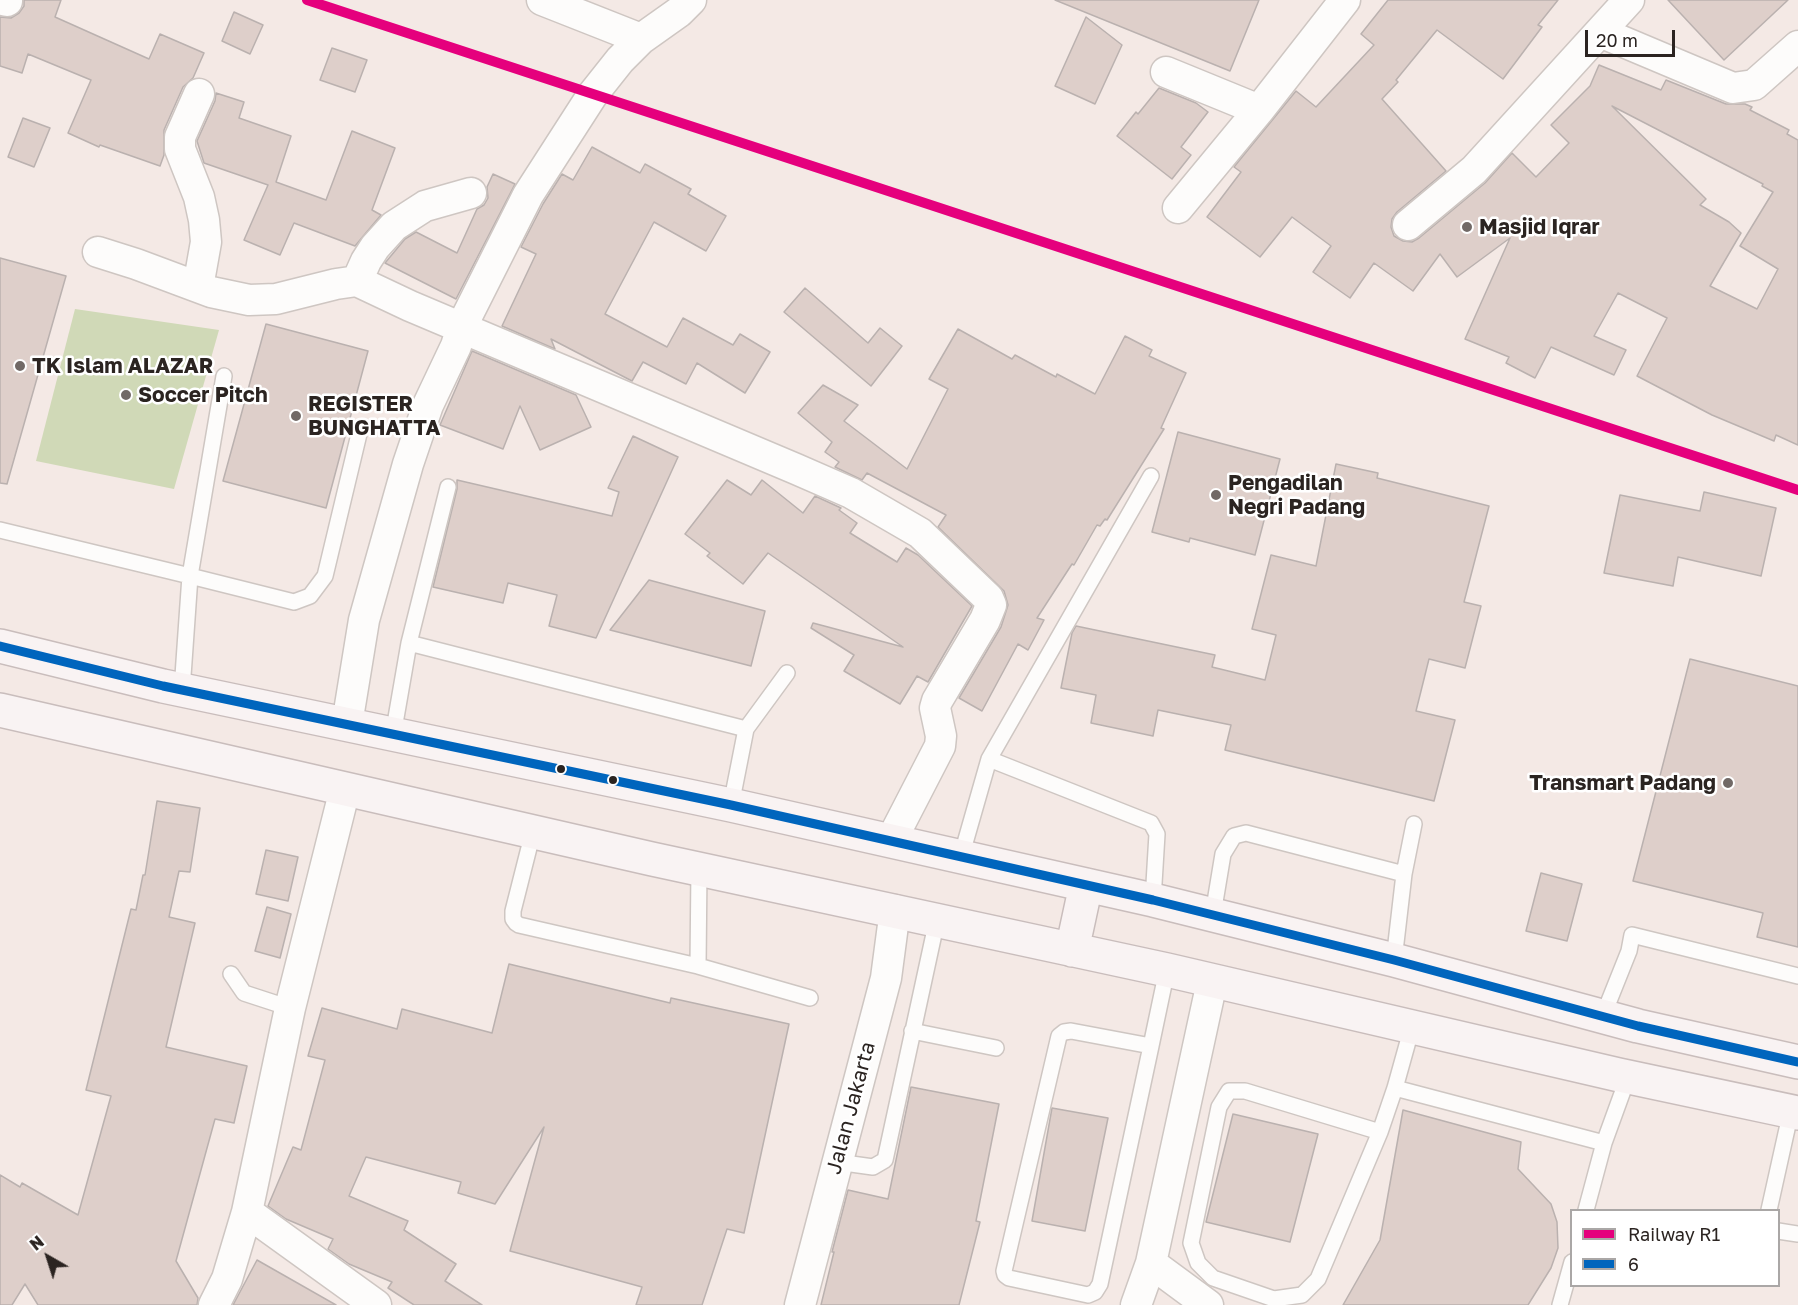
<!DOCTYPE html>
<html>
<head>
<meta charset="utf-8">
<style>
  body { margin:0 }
  #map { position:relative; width:1798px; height:1305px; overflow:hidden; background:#f4e9e5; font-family:"Golos Text",sans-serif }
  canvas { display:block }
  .legend { position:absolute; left:1570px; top:1209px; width:210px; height:78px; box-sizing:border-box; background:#fff; border:2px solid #aaa7a6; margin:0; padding:8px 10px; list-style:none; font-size:18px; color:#2b2421 }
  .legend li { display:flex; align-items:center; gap:12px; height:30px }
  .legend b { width:30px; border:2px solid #aaa7a6 }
  .north { position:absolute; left:18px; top:1227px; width:60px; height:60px; -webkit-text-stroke:4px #fff; paint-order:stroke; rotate:321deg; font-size:16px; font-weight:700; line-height:24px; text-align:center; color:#2b2421 }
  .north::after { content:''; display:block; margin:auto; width:21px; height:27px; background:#2b2421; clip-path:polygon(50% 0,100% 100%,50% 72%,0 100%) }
  .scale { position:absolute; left:1585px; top:30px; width:90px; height:27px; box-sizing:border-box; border:3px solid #2b2421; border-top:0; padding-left:8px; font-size:18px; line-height:21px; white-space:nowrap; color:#2b2421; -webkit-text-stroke:4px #fff; paint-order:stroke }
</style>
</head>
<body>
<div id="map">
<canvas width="1798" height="1305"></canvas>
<ul class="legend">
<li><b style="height:8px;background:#e5007d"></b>Railway R1</li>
<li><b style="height:8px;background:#0065bd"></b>6</li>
</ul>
<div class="north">N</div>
<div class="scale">20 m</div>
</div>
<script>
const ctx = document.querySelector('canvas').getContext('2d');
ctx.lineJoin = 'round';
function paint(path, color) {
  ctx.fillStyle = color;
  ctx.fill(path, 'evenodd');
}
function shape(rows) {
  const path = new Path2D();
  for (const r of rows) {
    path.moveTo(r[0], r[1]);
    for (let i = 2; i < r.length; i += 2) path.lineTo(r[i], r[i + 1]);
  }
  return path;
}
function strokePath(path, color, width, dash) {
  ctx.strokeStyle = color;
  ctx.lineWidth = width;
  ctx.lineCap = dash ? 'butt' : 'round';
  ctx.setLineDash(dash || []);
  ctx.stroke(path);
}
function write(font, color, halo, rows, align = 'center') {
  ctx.font = font + ' "Golos Text",sans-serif';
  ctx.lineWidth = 5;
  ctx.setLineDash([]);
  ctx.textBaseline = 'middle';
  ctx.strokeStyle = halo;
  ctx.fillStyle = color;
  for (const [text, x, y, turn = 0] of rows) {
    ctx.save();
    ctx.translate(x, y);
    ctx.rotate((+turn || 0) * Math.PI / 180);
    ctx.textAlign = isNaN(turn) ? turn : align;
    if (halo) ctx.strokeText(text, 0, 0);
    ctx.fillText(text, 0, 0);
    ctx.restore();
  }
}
const green = shape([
  [75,309,219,330,174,489,36,461]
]);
const building = shape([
  [24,0,61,0,55,17,149,59,160,34,204,53,193,78,183,87,164,130,164,155,160,166,100,145,99,147,68,133,91,80,28,54,22,73,0,66,0,17,11,18,19,13,24,6,24,0],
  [1055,0,1259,0,1230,71,1055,0],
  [1388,0,1558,0,1538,25,1542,27,1503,79,1437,30,1396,80,1398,82,1382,99,1446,171,1397,212,1392,219,1391,227,1394,236,1403,241,1412,242,1419,238,1485,183,1512,153,1536,177,1569,143,1551,125,1590,86,1599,65,1661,90,1666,80,1726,104,1745,104,1752,107,1750,110,1789,130,1787,134,1798,140,1798,445,1776,435,1774,441,1712,415,1637,376,1667,318,1618,293,1594,336,1626,350,1614,375,1551,347,1535,378,1506,363,1509,357,1465,339,1510,238,1457,277,1440,254,1413,291,1374,263,1350,298,1313,272,1331,246,1292,217,1260,257,1207,217,1241,172,1234,167,1296,91,1316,107,1374,45,1361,34,1388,0],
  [1612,106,1763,184,1762,186,1773,192,1740,246,1778,269,1757,309,1710,286,1741,233,1729,222,1700,205,1706,199,1612,106],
  [1668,0,1788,0,1724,60,1668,0],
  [234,12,263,25,250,54,222,41,234,12],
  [1086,17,1122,45,1095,104,1055,86,1086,17],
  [332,48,367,60,355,92,320,80,332,48],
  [1159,88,1196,103,1208,112,1181,147,1191,155,1172,179,1117,136,1136,112,1138,114,1159,88],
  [216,93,244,102,239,118,291,136,276,182,326,200,352,131,395,148,372,210,381,215,355,246,294,223,280,255,244,240,268,185,204,163,197,141,215,101,216,93],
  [23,118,50,128,34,167,8,157,23,118],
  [592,147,640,173,645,164,691,189,688,194,726,216,706,251,654,222,605,314,667,347,683,318,733,345,740,334,770,352,745,393,697,363,686,384,643,362,632,381,551,339,555,349,502,326,536,254,521,247,543,204,562,174,573,180,592,147],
  [493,174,515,184,456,299,385,263,405,239,416,232,457,253,477,209,484,205,488,198,487,187,493,174],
  [0,258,66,276,7,484,0,483,0,258],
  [805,288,868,343,880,328,902,346,871,386,784,312,805,288],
  [266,324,368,351,326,508,223,481,266,324],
  [958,329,1012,359,1015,355,1056,377,1057,374,1095,394,1125,336,1152,350,1149,356,1186,373,1161,428,1164,429,1107,520,1105,519,1100,526,1097,525,1074,565,1072,564,1037,618,1044,620,1028,650,1018,644,982,711,959,698,1001,627,1008,605,1004,591,938,527,946,515,867,473,862,480,835,467,839,462,825,452,832,442,798,413,823,385,858,405,844,421,907,469,948,389,929,379,958,329],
  [472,351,576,395,591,427,540,450,520,406,503,449,440,425,472,351],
  [1178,432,1280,459,1255,555,1190,538,1189,542,1152,532,1178,432],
  [633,436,678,457,596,638,549,626,557,595,508,583,503,603,433,587,457,489,457,480,612,516,619,492,608,488,633,436],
  [1336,464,1378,473,1377,478,1489,506,1464,602,1481,606,1465,668,1429,659,1416,711,1455,720,1434,801,1225,750,1231,725,1158,710,1153,736,1091,723,1096,695,1061,688,1072,633,1076,626,1215,655,1212,667,1265,680,1276,635,1252,629,1271,555,1316,566,1336,464],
  [727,480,751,495,762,480,803,513,815,496,841,508,839,510,857,523,850,533,897,562,906,548,918,555,972,606,928,682,917,676,900,704,844,671,854,655,811,628,813,623,903,647,768,553,743,584,707,556,710,553,685,534,727,480],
  [1704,492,1776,508,1761,576,1678,557,1673,586,1604,573,1620,495,1700,511,1704,492],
  [649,580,765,611,751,666,610,630,649,580],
  [1690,659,1798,686,1798,947,1757,937,1763,913,1633,881,1690,659],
  [157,801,200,808,190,872,179,871,169,917,195,923,166,1047,247,1066,234,1123,215,1119,176,1261,198,1298,197,1305,38,1305,25,1284,12,1305,0,1305,0,1175,20,1187,22,1183,78,1215,111,1096,86,1090,131,909,136,910,143,875,145,875,157,801],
  [266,850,298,857,288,901,256,894,266,850],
  [1541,873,1582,884,1567,941,1526,931,1541,873],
  [267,907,291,914,280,958,255,951,267,907],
  [509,964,670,1003,671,998,789,1024,744,1233,727,1229,702,1305,636,1305,642,1287,510,1251,544,1127,495,1204,458,1193,461,1182,366,1157,349,1196,408,1221,404,1230,456,1264,445,1281,482,1305,414,1305,388,1288,392,1282,349,1264,328,1249,333,1239,286,1219,268,1206,293,1147,301,1150,325,1060,308,1056,322,1008,397,1029,402,1009,492,1033,509,964],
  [911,1087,999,1104,976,1221,980,1222,959,1305,821,1305,834,1252,832,1252,848,1190,888,1199,911,1087],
  [1052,1108,1108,1118,1085,1231,1032,1221,1052,1108],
  [1403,1110,1521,1142,1518,1169,1551,1204,1557,1222,1558,1248,1551,1268,1528,1305,1343,1305,1380,1240,1403,1110],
  [1233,1114,1318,1134,1290,1242,1206,1222,1233,1114],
  [257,1260,336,1305,233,1305,257,1260]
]);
const lane = shape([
  [224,376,190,576,294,602,310,596,325,576,359,434],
  [448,487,409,643,746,729,731,805],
  [0,530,190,576,182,690],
  [746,729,787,673],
  [393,735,409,643],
  [989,759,1151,823,1157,834,1153,900],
  [533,832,513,911,513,919,516,923,519,925,698,966],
  [961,857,989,759,1151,476],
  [699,869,698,966,810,998],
  [1404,874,1414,824],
  [1213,914,1223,854,1234,836,1246,833,1404,874,1394,960],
  [231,974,244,993,290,1008],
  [1603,1016,1629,951,1632,935,1798,976],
  [912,1031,996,1048],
  [1151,1046,1071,1031,1064,1032,1059,1036,1004,1271,1005,1275,1009,1278,1088,1295,1095,1292,1100,1284,1151,1046,1167,970],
  [1395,1088,1604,1143,1628,1077],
  [1380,1132,1245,1091,1229,1091,1219,1107,1191,1243,1198,1263,1213,1278,1274,1299,1302,1295,1318,1279,1380,1132,1395,1088,1412,1027],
  [837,1162,873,1167,885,1160,937,920],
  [1586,1210,1604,1143],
  [1769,1210,1791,1111],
  [1778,1231,1798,1234],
  [1560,1305,1572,1262]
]);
const street = shape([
  [3,0,7,1],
  [542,0,641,39],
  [1600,32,1733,88,1754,85,1798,46],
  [1166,72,1259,110],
  [1178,208,1259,110,1345,0],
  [1408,225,1474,170,1629,0],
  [98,252,136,264,211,292,249,300,276,299,336,284,357,281,410,306,796,469,851,493,920,533,988,598,991,605,985,620,937,701,935,708,941,736,940,746,891,841],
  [357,281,366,261,375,247,394,226,425,206,471,193],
  [198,287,206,242,204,220,199,197,180,149,180,137,199,94],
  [347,724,364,620,408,464,428,405,456,346,462,326,528,195,593,94,620,60,641,39,679,12,691,0],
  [247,1212,376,1305],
  [1151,1263,1208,1305],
  [214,1305,227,1279,247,1212,290,1008,345,789],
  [800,1305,886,978,895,910],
  [1136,1305,1151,1263,1212,982]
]);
const primary = shape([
  [0,646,163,686,731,805,1153,900,1394,960,1638,1026,1798,1062],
  [0,710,652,859,1167,970,1619,1075,1798,1113],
  [1072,950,1086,885]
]);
const bus1 = shape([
  [0,646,163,686,731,805,1153,900,1394,960,1638,1026,1798,1062]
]);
const rail1 = shape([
  [307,0,1798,490]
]);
const markers = [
  [1467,227,6,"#716966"],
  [20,366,6,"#716966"],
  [126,395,6,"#716966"],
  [296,416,6,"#716966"],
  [1216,495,6,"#716966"],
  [561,769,5,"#2b2421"],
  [613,780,5,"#2b2421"],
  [1728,783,6,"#716966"]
];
const poiNames = [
  ["Masjid Iqrar",1479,227],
  ["TK Islam ALAZAR",32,366],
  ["Soccer Pitch",138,395],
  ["REGISTER",308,404],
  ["BUNGHATTA",308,428],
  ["Pengadilan",1228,483],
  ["Negri Padang",1228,507],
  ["Transmart Padang",1716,783,"right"]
];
const streetNames = [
  ["Jalan Jakarta",851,1108,-75]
];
paint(green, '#d0d9b7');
paint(building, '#decfca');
strokePath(building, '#bab1af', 1.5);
strokePath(lane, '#cec6c2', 18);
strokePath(street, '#cec6c2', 33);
strokePath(primary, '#c9bdbc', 36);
strokePath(lane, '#fdfcfb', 15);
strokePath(street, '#fdfcfb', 30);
strokePath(primary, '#f9f3f3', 33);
strokePath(bus1, '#0065bd', 9);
strokePath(rail1, '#e5007d', 10);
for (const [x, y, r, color] of markers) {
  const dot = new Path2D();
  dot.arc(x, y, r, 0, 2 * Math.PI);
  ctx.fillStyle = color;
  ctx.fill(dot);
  strokePath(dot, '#fff', 2);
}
write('bold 21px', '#2b2421', '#fff', poiNames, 'left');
write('21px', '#2b2421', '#fff', streetNames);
</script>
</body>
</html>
